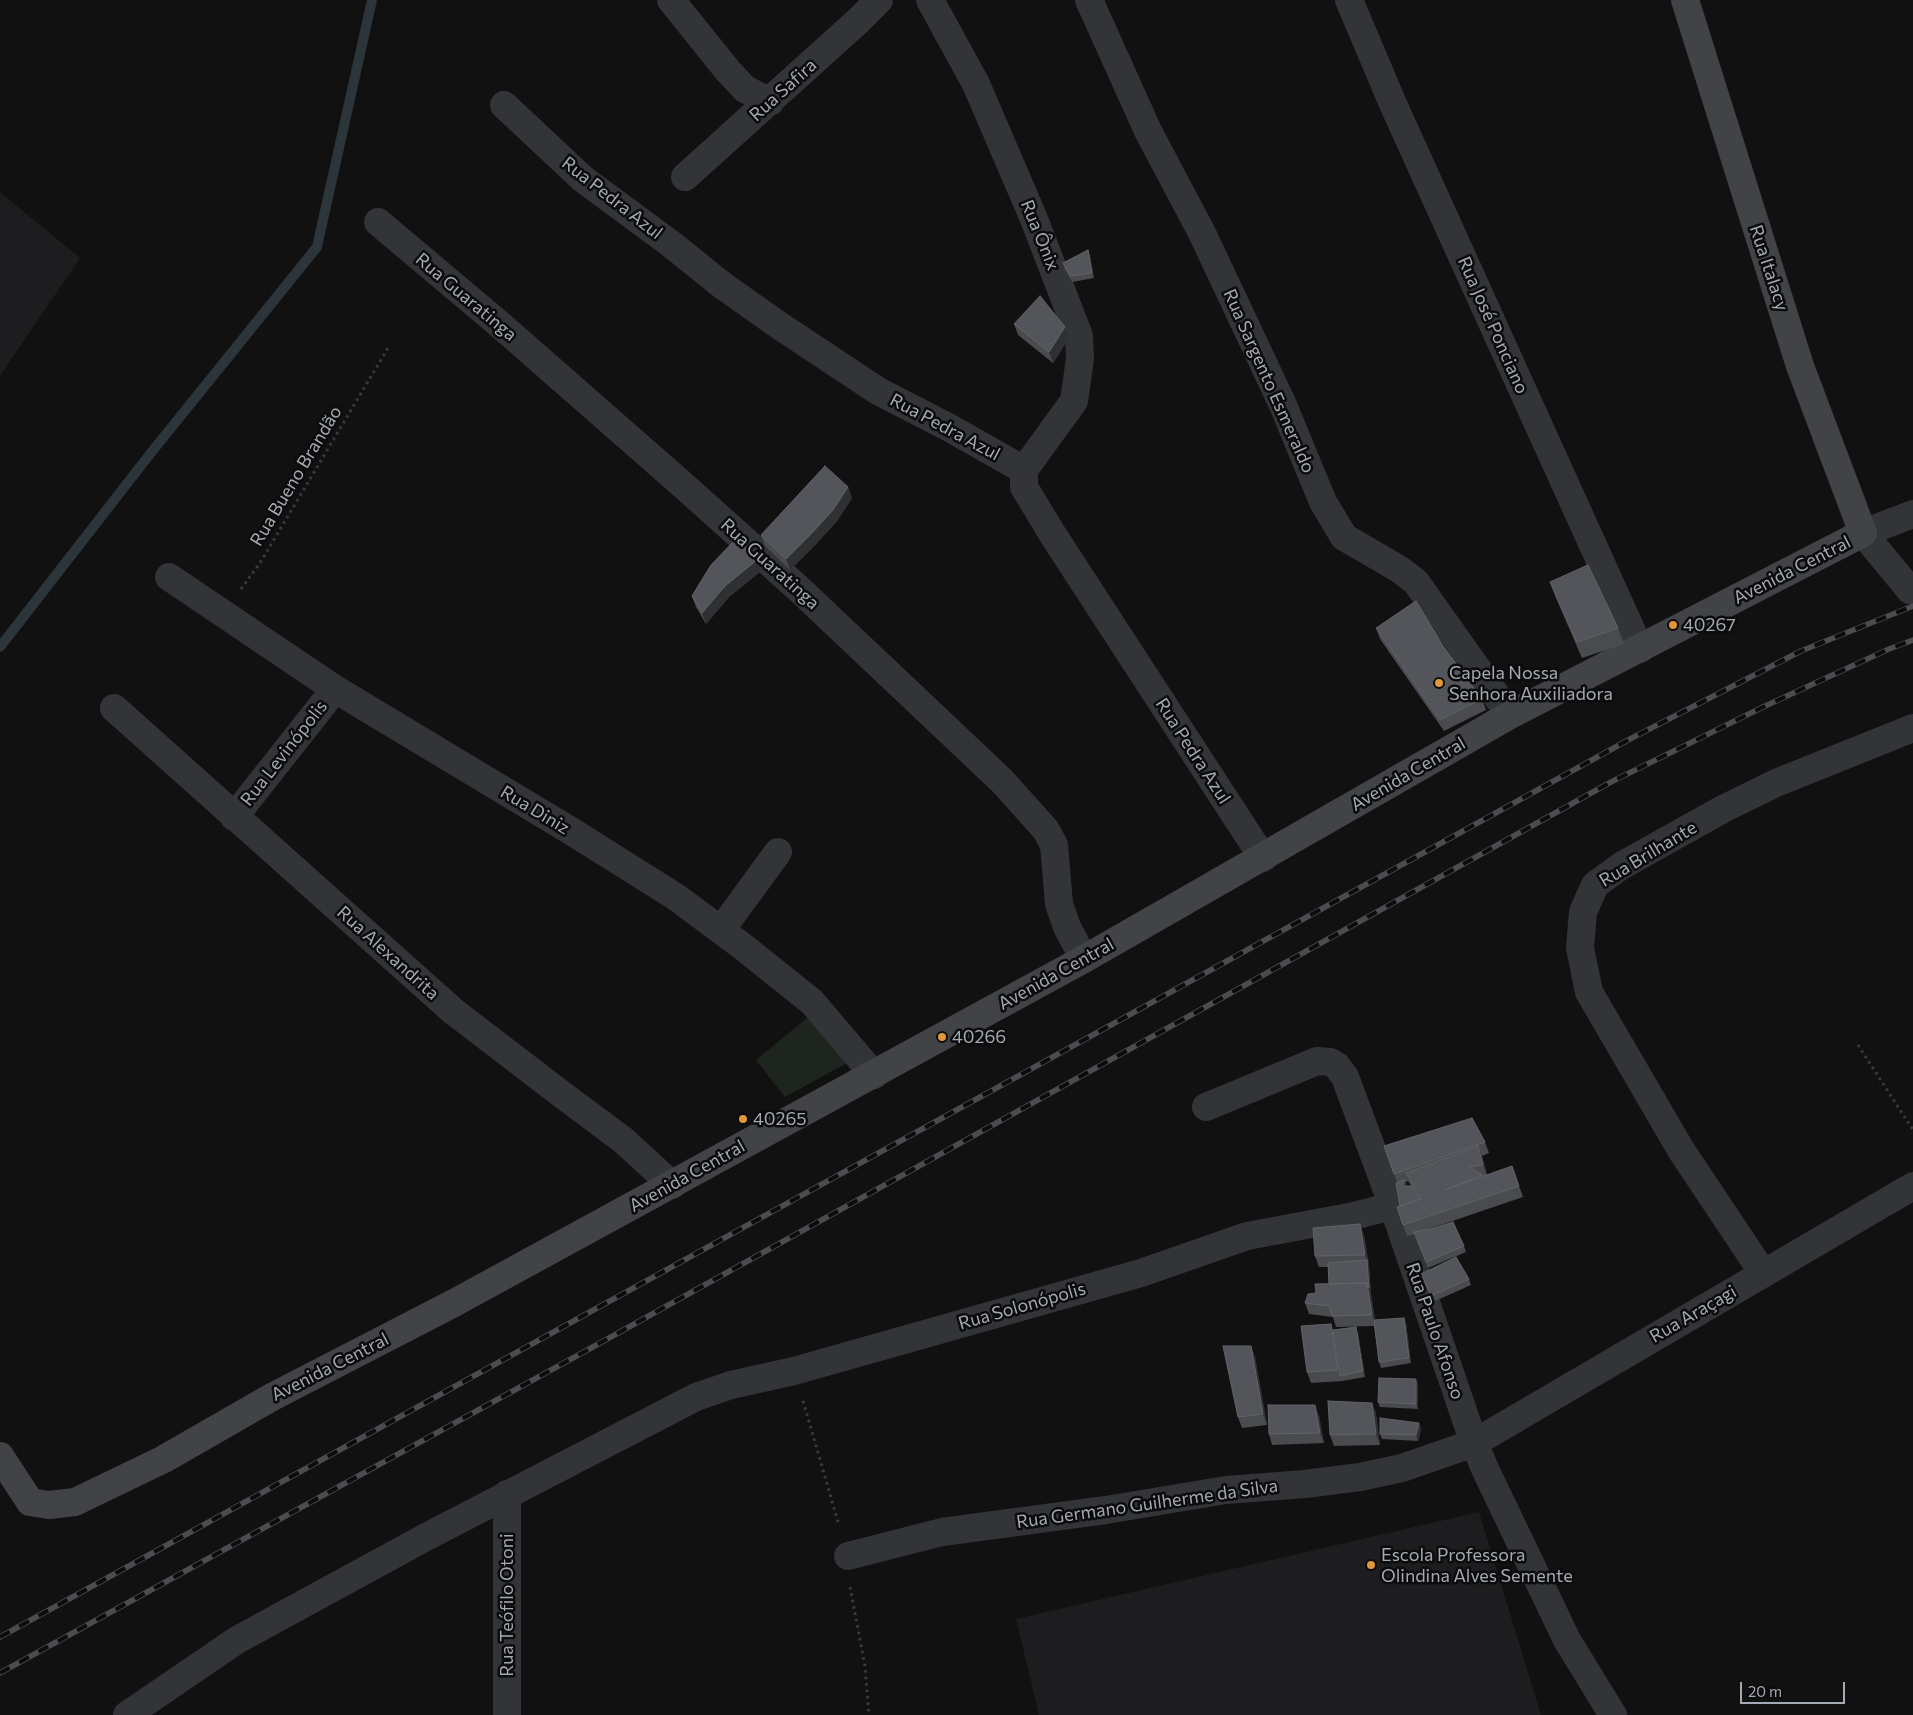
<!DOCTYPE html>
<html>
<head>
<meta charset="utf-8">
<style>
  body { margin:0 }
  #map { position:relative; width:1913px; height:1715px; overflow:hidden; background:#111112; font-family:Commissioner,sans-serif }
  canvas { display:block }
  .scale { position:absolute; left:1740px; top:1682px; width:105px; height:22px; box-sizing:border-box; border:2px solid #a4aab2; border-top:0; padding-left:6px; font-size:15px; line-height:18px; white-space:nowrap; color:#a4aab2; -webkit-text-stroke:4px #0c0c0d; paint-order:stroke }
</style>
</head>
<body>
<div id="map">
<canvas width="1913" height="1715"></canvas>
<div class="scale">20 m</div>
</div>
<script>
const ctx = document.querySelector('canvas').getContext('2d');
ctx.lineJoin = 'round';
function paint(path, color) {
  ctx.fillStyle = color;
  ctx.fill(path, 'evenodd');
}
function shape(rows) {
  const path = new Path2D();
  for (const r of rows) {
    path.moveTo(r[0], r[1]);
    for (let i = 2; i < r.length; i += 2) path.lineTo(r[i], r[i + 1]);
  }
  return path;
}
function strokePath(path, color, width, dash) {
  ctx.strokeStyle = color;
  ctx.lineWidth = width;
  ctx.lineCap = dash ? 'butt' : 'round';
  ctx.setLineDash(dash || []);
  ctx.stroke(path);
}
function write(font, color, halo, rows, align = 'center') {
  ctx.font = font + ' Commissioner,sans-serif';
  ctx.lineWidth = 5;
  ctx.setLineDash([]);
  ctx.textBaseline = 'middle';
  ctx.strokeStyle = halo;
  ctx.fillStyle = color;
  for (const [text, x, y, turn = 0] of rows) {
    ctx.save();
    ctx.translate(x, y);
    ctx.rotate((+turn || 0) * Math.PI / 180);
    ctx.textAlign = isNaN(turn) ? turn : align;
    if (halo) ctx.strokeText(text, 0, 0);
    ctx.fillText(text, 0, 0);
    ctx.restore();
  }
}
const built = shape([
  [0,192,80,258,0,376],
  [1479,1512,1541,1715,1039,1715,1016,1619]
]);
const green = shape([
  [808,1017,847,1063,785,1097,756,1060]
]);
const stream = shape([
  [0,647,150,454,317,247,372,0]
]);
const path = shape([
  [241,589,260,563,388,348],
  [1858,1045,1913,1130],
  [803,1401,839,1525],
  [850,1587,865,1666,869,1715]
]);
const street = shape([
  [671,0,728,71,745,89,770,102],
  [930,0,976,84,1034,219,1079,336,1080,359,1074,401,1024,470],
  [1089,0,1148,131,1202,233,1283,405,1323,502,1344,537,1399,569,1416,582,1510,715],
  [1349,0,1393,104,1640,649],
  [504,105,583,179,671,244,722,285,780,326,878,391,948,427,1024,470],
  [685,177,858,21,879,0],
  [378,222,498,323,684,486,800,590,1002,781,1046,830,1054,845,1059,904,1067,927,1084,959],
  [1024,470,1024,487,1053,535,1263,858],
  [169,577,335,689,571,831,676,897,742,946,812,1002,874,1075],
  [1910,590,1863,533,1913,514],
  [114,708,453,1011,560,1093,623,1140,672,1185],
  [234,817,335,689],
  [721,930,778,852],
  [1206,1107,1317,1061,1330,1062,1337,1066,1345,1077,1393,1206,1474,1443,1486,1471,1567,1640,1613,1715],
  [1763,1273,1681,1150,1589,992,1580,948,1583,912,1595,885,1621,866,1723,809,1776,783,1913,728],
  [507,1494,507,1715],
  [848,1556,942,1532,1106,1510,1226,1490,1305,1484,1360,1477,1402,1468,1474,1443,1913,1186],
  [127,1715,237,1640,426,1537,696,1397,731,1385,794,1371,1141,1273,1247,1236,1349,1217,1393,1206]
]);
const secondary = shape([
  [0,1456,30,1502,49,1505,75,1502,164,1459,272,1397,454,1303,1084,959,1510,715,1863,533,1800,366,1685,0]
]);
const rail = shape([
  [0,1637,1630,739,1801,651,1913,606],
  [0,1673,582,1353,1611,782,1763,707,1889,649,1913,640]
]);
const wall = shape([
  [1088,250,1090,256,1094,278,1072,282,1065,269,1063,263],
  [1014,324,1069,338,1053,363,1018,335],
  [848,487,852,498,837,521,816,544,790,570,765,546,761,535],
  [757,560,761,571,729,597,706,624,696,607,692,596],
  [1550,582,1618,628,1624,644,1582,658,1556,598],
  [1376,628,1443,646,1482,699,1486,710,1444,731,1380,639],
  [1485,1142,1489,1153,1482,1156,1487,1175,1512,1166,1523,1197,1426,1230,1464,1246,1466,1252,1428,1268,1415,1234,1407,1236,1397,1207,1400,1206,1397,1182,1384,1146],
  [1408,1181,1411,1186,1407,1186,1406,1182],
  [1364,1235,1369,1266,1371,1294,1375,1320,1404,1318,1406,1323,1411,1363,1381,1368,1379,1362,1374,1326,1336,1327,1333,1317,1309,1314,1305,1303,1329,1284,1328,1267,1319,1267,1315,1256],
  [1421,1274,1469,1279,1471,1285,1433,1302],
  [1331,1324,1333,1330,1358,1333,1365,1377,1342,1381,1311,1383,1307,1372],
  [1251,1346,1255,1357,1267,1425,1242,1428,1238,1417],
  [1418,1384,1418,1409,1380,1407,1378,1402],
  [1372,1403,1376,1414,1380,1445,1334,1446,1330,1435],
  [1319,1416,1324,1443,1272,1445,1269,1434],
  [1419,1423,1421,1429,1418,1441,1382,1439,1380,1434]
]);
const shadedWall = shape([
  [1088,250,1090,256,1094,278,1092,273],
  [1065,327,1069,338,1053,363,1049,352],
  [848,487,852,498,837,521,816,544,790,570,786,559],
  [757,560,761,571,729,597,706,624,702,613,725,586],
  [1478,1146,1482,1157,1487,1176,1483,1165],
  [1405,1180,1407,1185,1405,1192,1403,1186],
  [1360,1224,1364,1235,1369,1266,1371,1294,1376,1326,1372,1315,1367,1283,1367,1260,1365,1255],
  [1404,1318,1406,1323,1411,1363,1409,1358],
  [1331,1324,1335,1335,1340,1376,1338,1370],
  [1356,1327,1358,1333,1365,1377,1363,1371],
  [1251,1346,1255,1357,1267,1425,1263,1414],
  [1416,1379,1418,1384,1418,1409,1416,1404],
  [1372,1403,1376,1414,1380,1445,1376,1434],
  [1315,1405,1319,1416,1324,1443,1320,1433],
  [1419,1423,1421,1429,1418,1441,1416,1435]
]);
const building = shape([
  [1088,250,1092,273,1070,276,1063,263,1088,250],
  [1040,296,1065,327,1049,352,1014,324,1040,296],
  [825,466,848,487,833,510,812,533,786,559,761,535,825,466],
  [733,542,745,547,757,560,725,586,702,613,692,596,711,565,733,542],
  [1588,565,1618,628,1577,642,1550,582,1588,565],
  [1416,601,1443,646,1482,699,1440,720,1376,628,1416,601],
  [1472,1118,1485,1142,1394,1174,1384,1146,1472,1118],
  [1478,1146,1483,1165,1469,1167,1482,1175,1445,1190,1512,1166,1519,1186,1403,1225,1397,1207,1421,1199,1406,1173,1478,1146],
  [1405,1180,1403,1186,1412,1186,1419,1199,1400,1206,1396,1183,1405,1180],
  [1453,1222,1464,1246,1426,1262,1414,1232,1431,1229,1453,1222],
  [1360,1224,1365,1255,1315,1256,1313,1228,1360,1224],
  [1456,1257,1469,1279,1431,1296,1421,1274,1456,1257],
  [1367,1260,1369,1288,1367,1283,1329,1284,1328,1263,1367,1260],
  [1367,1283,1372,1315,1332,1316,1329,1306,1305,1303,1308,1294,1316,1293,1315,1284,1367,1283],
  [1404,1318,1409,1358,1379,1362,1374,1320,1404,1318],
  [1331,1324,1338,1370,1307,1372,1301,1326,1331,1324],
  [1356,1327,1363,1371,1340,1376,1333,1330,1356,1327],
  [1223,1346,1251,1346,1263,1414,1238,1417,1223,1346],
  [1379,1378,1416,1379,1416,1404,1378,1402,1379,1378],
  [1328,1401,1372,1403,1376,1434,1330,1435,1328,1401],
  [1268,1405,1315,1405,1320,1433,1269,1434,1268,1405],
  [1380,1418,1419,1423,1416,1435,1380,1434,1380,1418]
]);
const markers = [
  [1673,625,5,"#e0973b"],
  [1439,683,5,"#e0973b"],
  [942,1037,5,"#e0973b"],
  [743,1119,5,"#e0973b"],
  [1371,1565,5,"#e0973b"]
];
const streetNames = [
  ["Rua Safira",783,90,-42],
  ["Rua Pedra Azul",612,198,38],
  ["Rua Ônix",1040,235,68],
  ["Rua Italacy",1769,268,72],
  ["Rua Guaratinga",466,297,40],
  ["Rua José Ponciano",1493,325,66],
  ["Rua Sargento Esmeraldo",1269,381,66],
  ["Rua Pedra Azul",945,427,28],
  ["Rua Bueno Brandão",296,476,-59],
  ["Rua Guaratinga",770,564,42],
  ["Avenida Central",1792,570,-27],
  ["Rua Pedra Azul",1193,751,57],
  ["Rua Levinópolis",284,753,-52],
  ["Avenida Central",1408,774,-30],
  ["Rua Diniz",535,810,31],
  ["Rua Brilhante",1648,854,-31],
  ["Rua Alexandrita",388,953,42],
  ["Avenida Central",1056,974,-29],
  ["Avenida Central",687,1176,-29],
  ["Rua Solonópolis",1022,1306,-16],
  ["Rua Araçagi",1693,1314,-30],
  ["Rua Paulo Afonso",1435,1331,71],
  ["Avenida Central",330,1367,-27],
  ["Rua Germano Guilherme da Silva",1147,1504,-8],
  ["Rua Teófilo Otoni",507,1605,-90]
];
const poiNames = [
  ["40267",1683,625],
  ["Capela Nossa",1449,673],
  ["Senhora Auxiliadora",1449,694],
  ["40266",952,1037],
  ["40265",753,1119],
  ["Escola Professora",1381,1555],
  ["Olindina Alves Semente",1381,1576]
];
paint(built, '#1d1d1f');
paint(green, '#1e251e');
strokePath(stream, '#2c353a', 10);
strokePath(path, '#393b3e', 3, [2.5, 4]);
strokePath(street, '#323437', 28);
strokePath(secondary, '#414347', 28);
strokePath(rail, '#4a4c50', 5.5);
strokePath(rail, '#0c0c0d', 4, [11]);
paint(wall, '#4a4b4f');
paint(shadedWall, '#2f3032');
paint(building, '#53555a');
strokePath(building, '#606368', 1);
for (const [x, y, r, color] of markers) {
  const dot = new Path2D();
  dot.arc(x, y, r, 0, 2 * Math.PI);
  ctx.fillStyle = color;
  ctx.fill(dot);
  strokePath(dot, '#0c0c0d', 2);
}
write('18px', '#a4aab2', '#0c0c0d', streetNames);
write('18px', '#a4aab2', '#0c0c0d', poiNames, 'left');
</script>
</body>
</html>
